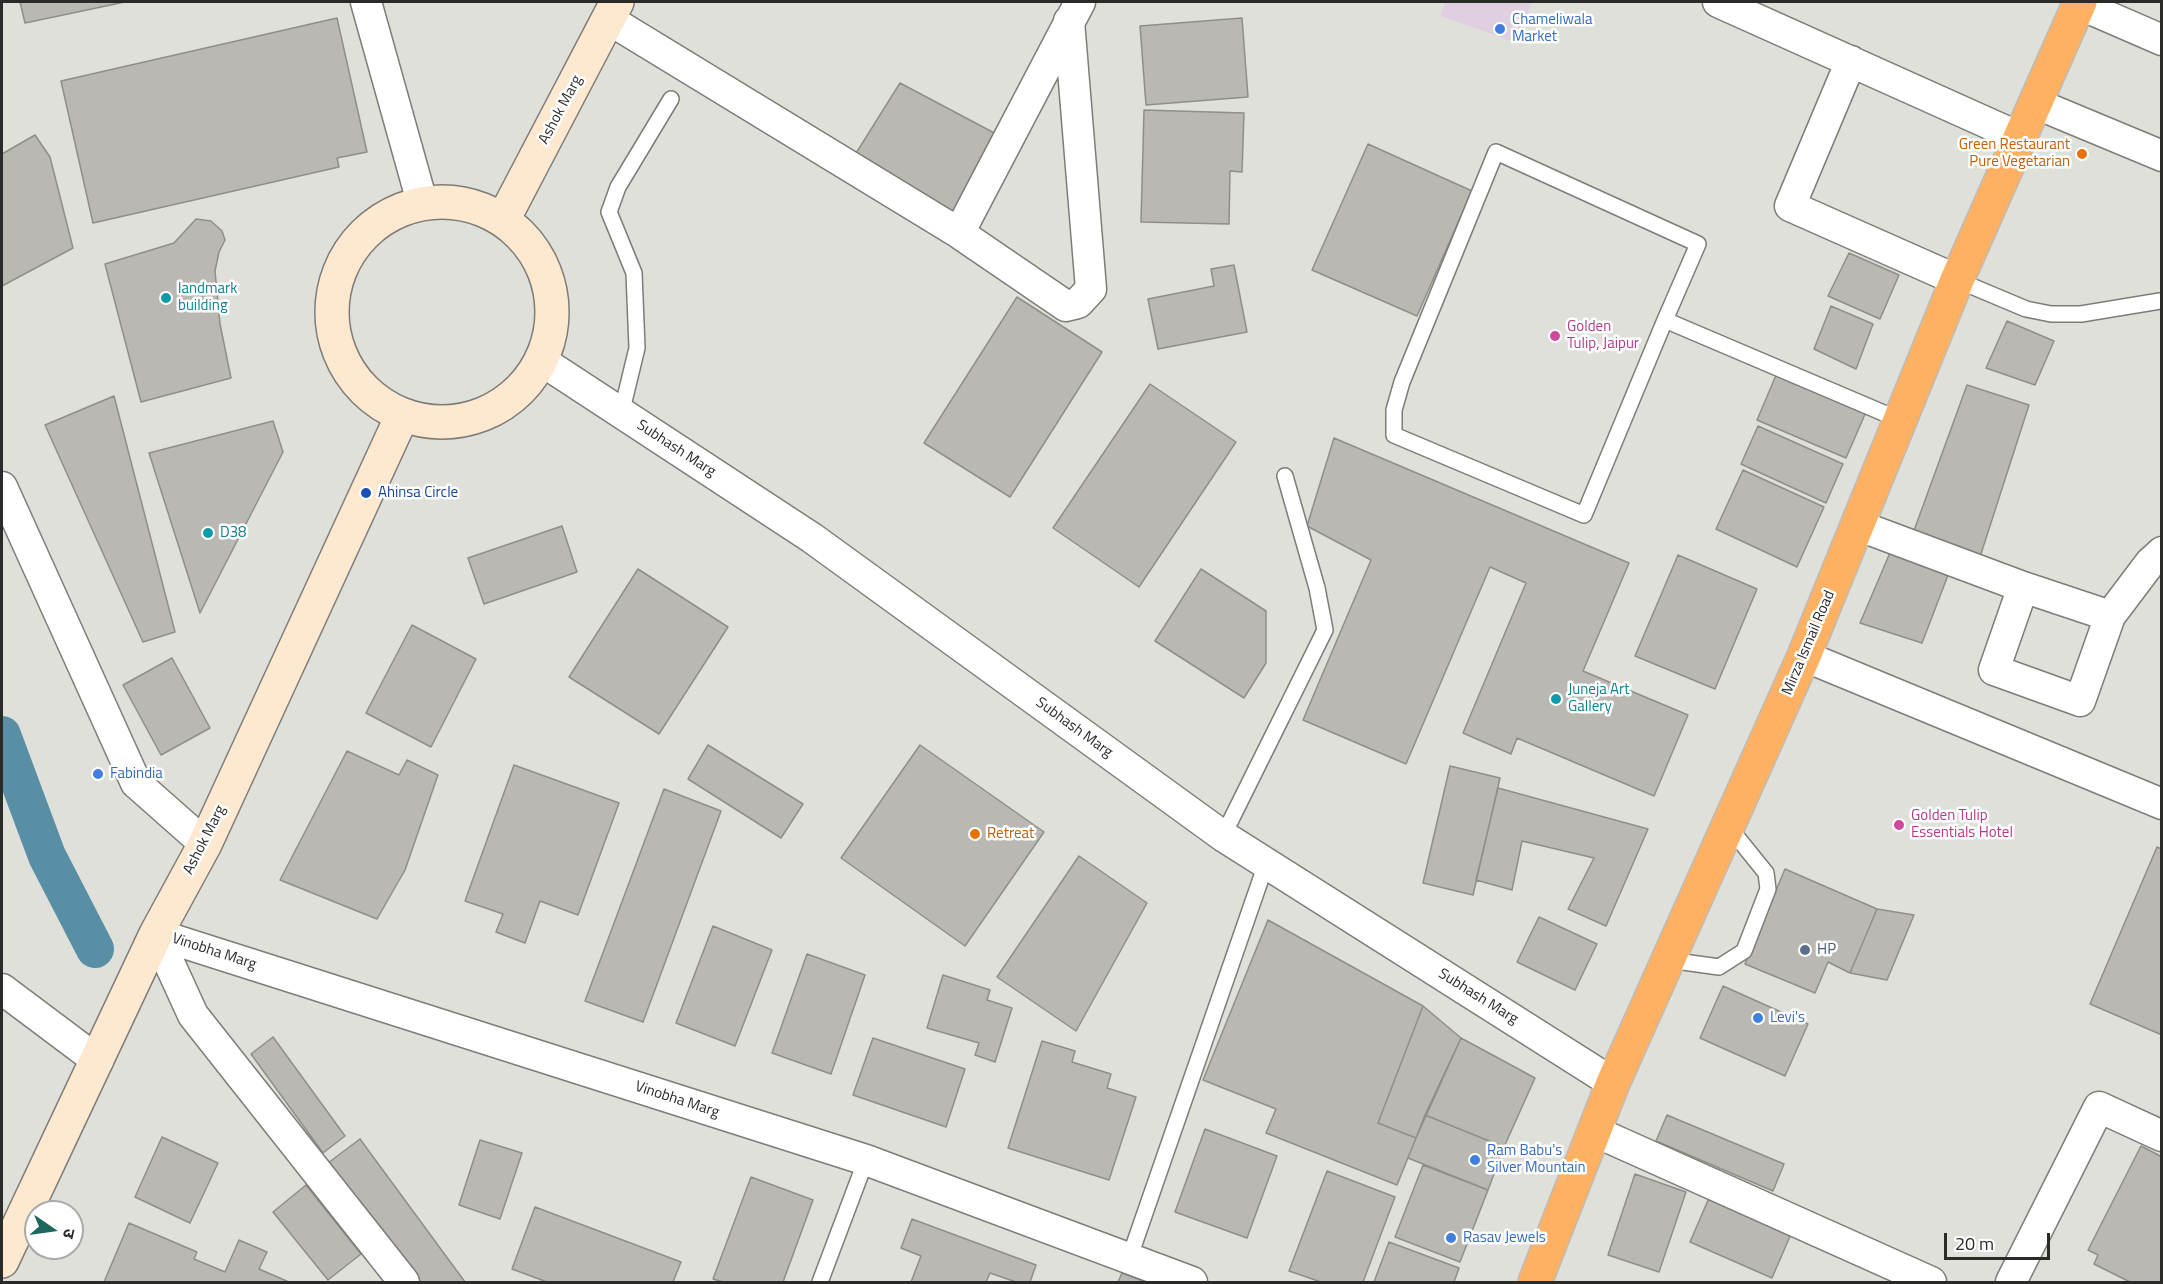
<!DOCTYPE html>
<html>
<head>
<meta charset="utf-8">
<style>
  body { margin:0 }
  #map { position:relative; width:2163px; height:1284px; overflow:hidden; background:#e0e0da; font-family:"Titillium Web","Noto Sans Devanagari",sans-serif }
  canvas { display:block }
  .frame { position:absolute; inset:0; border:3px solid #2a2a28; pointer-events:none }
  .north { position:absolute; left:24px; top:1200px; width:60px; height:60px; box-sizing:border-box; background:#fff; border:2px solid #aaaaa9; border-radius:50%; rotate:103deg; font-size:16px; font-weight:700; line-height:24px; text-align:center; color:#2a2a28 }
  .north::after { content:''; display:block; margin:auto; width:21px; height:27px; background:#1e675e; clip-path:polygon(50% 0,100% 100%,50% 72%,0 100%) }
  .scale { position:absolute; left:1944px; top:1233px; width:106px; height:27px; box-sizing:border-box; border:3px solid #2a2a28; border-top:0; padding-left:8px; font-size:18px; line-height:21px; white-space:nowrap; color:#2a2a28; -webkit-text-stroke:4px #fff; paint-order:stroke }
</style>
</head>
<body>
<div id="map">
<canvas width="2163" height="1284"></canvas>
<div class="frame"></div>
<div class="north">उ</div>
<div class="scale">20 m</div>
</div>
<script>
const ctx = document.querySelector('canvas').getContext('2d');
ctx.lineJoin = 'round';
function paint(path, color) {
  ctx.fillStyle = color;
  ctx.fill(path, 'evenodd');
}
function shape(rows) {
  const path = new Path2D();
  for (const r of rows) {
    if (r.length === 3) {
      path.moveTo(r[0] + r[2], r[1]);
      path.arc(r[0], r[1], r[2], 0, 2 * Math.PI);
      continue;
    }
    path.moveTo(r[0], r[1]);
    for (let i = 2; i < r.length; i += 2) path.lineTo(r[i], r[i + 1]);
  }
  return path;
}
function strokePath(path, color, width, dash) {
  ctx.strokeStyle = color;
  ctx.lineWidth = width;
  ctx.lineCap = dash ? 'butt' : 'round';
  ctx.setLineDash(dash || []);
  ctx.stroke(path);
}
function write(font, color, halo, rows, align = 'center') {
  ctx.font = font + ' "Titillium Web",sans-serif';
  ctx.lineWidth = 5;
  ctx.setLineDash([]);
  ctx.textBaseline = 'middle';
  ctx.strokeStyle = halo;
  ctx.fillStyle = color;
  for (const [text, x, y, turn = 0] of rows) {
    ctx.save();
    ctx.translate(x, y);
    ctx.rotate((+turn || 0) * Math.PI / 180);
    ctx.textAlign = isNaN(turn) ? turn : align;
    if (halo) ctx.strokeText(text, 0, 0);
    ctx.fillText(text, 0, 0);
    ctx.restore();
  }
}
const commercial = shape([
  [1445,2,1532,2,1517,43,1440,16]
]);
const canal = shape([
  [2,735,47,856,95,949]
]);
const building = shape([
  [20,2,125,2,25,23,20,2],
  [337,18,367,152,337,158,339,167,93,223,61,81,337,18],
  [1242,18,1248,97,1146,105,1140,26,1242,18],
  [900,83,1000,136,955,214,853,158,900,83],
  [1144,110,1244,113,1242,172,1230,171,1229,224,1141,222,1144,110],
  [35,135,50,157,73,248,2,286,2,154,35,135],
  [1368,144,1472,191,1417,316,1312,270,1368,144],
  [196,219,211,221,222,231,225,240,219,252,215,271,220,324,231,378,141,402,105,264,174,243,196,219],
  [1849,253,1899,275,1880,319,1828,296,1849,253],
  [1234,265,1247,332,1158,349,1148,299,1214,286,1211,269,1234,265],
  [1017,297,1102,352,1010,497,924,443,1017,297],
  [1831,306,1873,324,1856,369,1814,349,1831,306],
  [2007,321,2054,341,2035,385,1986,368,2007,321],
  [1777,373,1866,412,1846,458,1757,420,1777,373],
  [1150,384,1236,442,1139,587,1053,528,1150,384],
  [1967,385,2029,405,1979,560,1912,536,1967,385],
  [114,396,175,632,143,642,45,425,114,396],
  [273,421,283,452,200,613,149,453,273,421],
  [1758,426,1843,464,1826,503,1741,464,1758,426],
  [1334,438,1629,563,1583,671,1688,715,1654,796,1517,738,1511,754,1463,733,1526,583,1490,567,1406,764,1303,720,1371,560,1307,526,1334,438],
  [1743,470,1824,507,1797,567,1716,529,1743,470],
  [562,526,577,572,484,604,468,558,562,526],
  [1892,548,1950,570,1922,643,1860,623,1892,548],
  [1678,555,1757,589,1715,689,1635,656,1678,555],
  [638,569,728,627,659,734,569,677,638,569],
  [1201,569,1266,611,1266,663,1244,698,1155,641,1201,569],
  [412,625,476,659,431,747,366,713,412,625],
  [172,658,210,728,161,755,123,685,172,658],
  [708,745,803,804,781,838,688,779,708,745],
  [920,745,1044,832,965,946,841,858,920,745],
  [347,751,399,775,407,760,438,775,405,870,377,919,280,880,347,751],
  [514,765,619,803,578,915,540,901,525,943,496,932,503,914,465,901,514,765],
  [1450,766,1500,778,1473,895,1423,883,1450,766],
  [1498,788,1648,829,1606,926,1568,909,1594,858,1522,841,1512,890,1476,880,1498,788],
  [664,789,721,811,643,1022,585,1001,664,789],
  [2157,847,2162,849,2162,1035,2090,1004,2157,847],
  [1079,856,1147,903,1076,1031,997,977,1079,856],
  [1785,869,1877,909,1850,973,1828,962,1815,993,1745,964,1785,869],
  [1877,909,1914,915,1887,980,1850,973,1877,909],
  [1539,917,1597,944,1575,990,1517,962,1539,917],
  [1268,920,1423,1006,1378,1123,1416,1138,1397,1185,1266,1133,1276,1109,1203,1080,1268,920],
  [713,926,772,950,735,1046,676,1023,713,926],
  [807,954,865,975,831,1074,772,1053,807,954],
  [943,975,990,990,987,1000,1012,1008,995,1062,975,1055,979,1043,927,1028,943,975],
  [1723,986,1808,1024,1785,1076,1700,1038,1723,986],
  [1423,1006,1461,1038,1416,1138,1378,1123,1423,1006],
  [273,1037,345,1136,323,1153,251,1054,273,1037],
  [873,1038,965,1069,946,1127,853,1095,873,1038],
  [1461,1038,1535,1078,1504,1147,1425,1115,1461,1038],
  [1042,1041,1075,1051,1072,1062,1111,1074,1107,1088,1136,1097,1109,1180,1008,1148,1042,1041],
  [1425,1115,1504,1147,1488,1190,1408,1158,1425,1115],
  [1667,1115,1784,1164,1773,1191,1656,1141,1667,1115],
  [1205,1129,1277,1156,1247,1238,1175,1212,1205,1129],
  [162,1137,218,1163,190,1223,135,1197,162,1137],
  [360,1139,465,1282,419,1282,328,1163,360,1139],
  [480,1140,522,1153,500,1219,459,1205,480,1140],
  [2141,1146,2162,1157,2162,1282,2130,1282,2094,1264,2098,1255,2088,1250,2141,1146],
  [1423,1165,1488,1190,1460,1262,1395,1237,1423,1165],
  [1327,1171,1395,1197,1363,1282,1321,1282,1289,1271,1327,1171],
  [1635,1174,1686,1192,1659,1272,1608,1255,1635,1174],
  [751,1177,813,1200,783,1282,723,1282,713,1279,751,1177],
  [306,1185,361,1254,328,1280,273,1212,306,1185],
  [1709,1198,1791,1234,1772,1278,1690,1242,1709,1198],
  [535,1207,681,1262,673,1282,547,1282,512,1269,535,1207],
  [912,1219,1036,1265,1030,1282,1016,1282,990,1273,986,1282,911,1282,921,1256,901,1248,912,1219],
  [129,1223,197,1252,194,1259,225,1272,239,1240,267,1252,259,1269,289,1282,104,1282,129,1223],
  [1389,1242,1459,1268,1454,1282,1374,1282,1389,1242],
  [1122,1273,1146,1282,1118,1282,1122,1273]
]);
const lane = shape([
  [1957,280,2026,309,2051,314,2081,314,2160,301],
  [1665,320,1584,515,1394,435,1394,410,1402,382,1496,152,1698,244,1665,320,1900,420],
  [621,414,637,348,634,273,609,212,618,187,671,99],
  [1223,836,1325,630,1317,588,1285,476],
  [1669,960,1719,967,1744,951,1768,889,1766,873,1728,826],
  [1129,1259,1266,864],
  [820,1282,866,1160]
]);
const street = shape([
  [366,2,422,202],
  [1718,2,2021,138],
  [2079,4,2162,40],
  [608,19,959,233,1066,306,1078,303,1091,289,1069,21],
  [1851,61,1790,206,1957,280],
  [2037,104,2162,156],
  [959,233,1080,2],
  [542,361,812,538,1223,836,1613,1083],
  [2,487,136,783,205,844],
  [1857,525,2023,587,2110,616,2080,701,1994,670,2023,587],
  [2110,616,2150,563,2162,552],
  [1804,656,2162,804],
  [156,934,866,1160,1192,1282],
  [156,934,193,1015,404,1282],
  [2,989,98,1061],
  [1596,1132,1931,1282],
  [2011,1282,2099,1107,2162,1136]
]);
const secondary = shape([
  [442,312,110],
  [504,218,617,2],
  [2,1261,156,934,205,844,402,416]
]);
const highway = shape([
  [1535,1282,1613,1083,1804,656,1957,280,2080,2]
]);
const markers = [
  [1500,29,6,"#3f7fe0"],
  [2082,154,6,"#e8710a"],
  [166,298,6,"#0f9aa8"],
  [1555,336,6,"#d1479c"],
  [366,493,6,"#1a4fb4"],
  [208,533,6,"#0f9aa8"],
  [1556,699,6,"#0f9aa8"],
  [98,774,6,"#3f7fe0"],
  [1899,825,6,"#d1479c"],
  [975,834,6,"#e8710a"],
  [1805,950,6,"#5c6f8a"],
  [1758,1018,6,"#3f7fe0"],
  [1475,1160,6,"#3f7fe0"],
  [1451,1238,6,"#3f7fe0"]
];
const shopNames = [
  ["Chameliwala",1512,20],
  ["Market",1512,37],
  ["Fabindia",110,774],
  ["Levi's",1770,1018],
  ["Ram Babu's",1487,1151],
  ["Silver Mountain",1487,1168],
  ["Rasav Jewels",1463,1238]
];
const streetNames = [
  ["Ashok Marg",561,110,-62],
  ["Subhash Marg",676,449,33],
  ["Mirza Ismail Road",1809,643,-67],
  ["Subhash Marg",1074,728,36],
  ["Ashok Marg",205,840,-63],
  ["Vinobha Marg",214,952,18],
  ["Subhash Marg",1478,997,32],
  ["Vinobha Marg",677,1100,18]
];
const foodNames = [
  ["Green Restaurant",2070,145],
  ["Pure Vegetarian",2070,162],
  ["Retreat",987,834,"left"]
];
const cultureNames = [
  ["landmark",178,289],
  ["building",178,306],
  ["D38",220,533],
  ["Juneja Art",1568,690],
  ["Gallery",1568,707]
];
const hotelNames = [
  ["Golden",1567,327],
  ["Tulip, Jaipur",1567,344],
  ["Golden Tulip",1911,816],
  ["Essentials Hotel",1911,833]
];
const transitNames = [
  ["Ahinsa Circle",378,493]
];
const serviceNames = [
  ["HP",1817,950]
];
paint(commercial, '#e0cfe1');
strokePath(canal, '#598fa5', 38);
paint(building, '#b9b8b3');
strokePath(building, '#8f8e89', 1.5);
strokePath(lane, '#7d7c77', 18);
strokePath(street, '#7d7c77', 33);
strokePath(secondary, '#7d7c77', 36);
strokePath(highway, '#bbbbba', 36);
strokePath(lane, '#fff', 15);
strokePath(street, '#fff', 30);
strokePath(secondary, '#ffe8d0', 33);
strokePath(highway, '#ffb163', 33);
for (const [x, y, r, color] of markers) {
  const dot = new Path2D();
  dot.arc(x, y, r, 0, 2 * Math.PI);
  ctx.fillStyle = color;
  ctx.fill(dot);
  strokePath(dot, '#fff', 2);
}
write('15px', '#366cbe', '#fff', shopNames, 'left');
write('15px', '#2a2a28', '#fff', streetNames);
write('15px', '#c56008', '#fff', foodNames, 'right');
write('15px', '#0d838f', '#fff', cultureNames, 'left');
write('15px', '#b23c85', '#fff', hotelNames, 'left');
write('15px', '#164399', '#fff', transitNames, 'left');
write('15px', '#4e5e75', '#fff', serviceNames, 'left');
</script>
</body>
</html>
